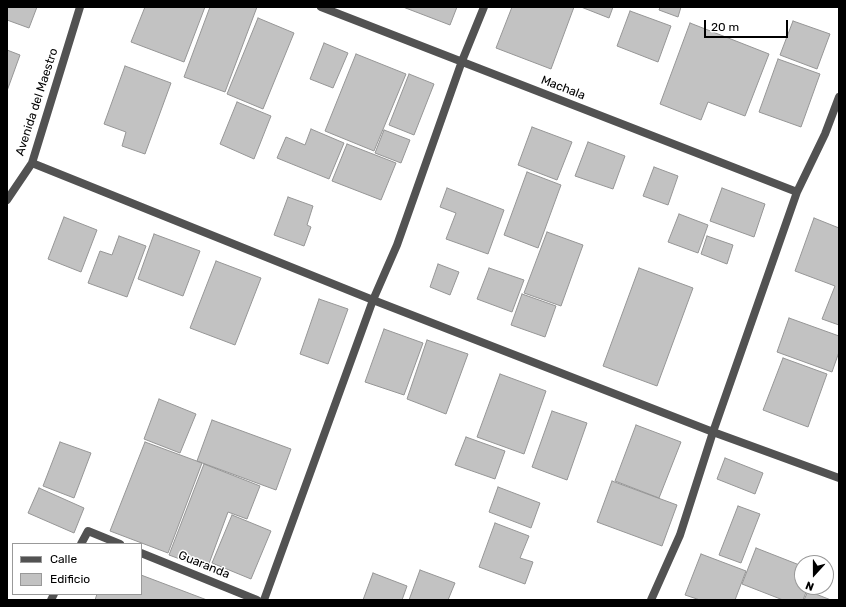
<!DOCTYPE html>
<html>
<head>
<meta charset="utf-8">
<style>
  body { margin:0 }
  #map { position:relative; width:846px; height:607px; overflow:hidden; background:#fff; font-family:Rubik,sans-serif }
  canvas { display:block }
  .frame { position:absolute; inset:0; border:8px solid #000; pointer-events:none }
  .legend { position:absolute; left:12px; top:543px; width:130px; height:52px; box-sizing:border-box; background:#fff; border:1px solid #999; margin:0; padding:5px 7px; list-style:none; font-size:12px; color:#000 }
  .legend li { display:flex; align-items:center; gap:8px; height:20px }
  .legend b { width:20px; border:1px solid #999 }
  .north { position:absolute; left:794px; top:555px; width:40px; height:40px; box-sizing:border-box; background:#fff; border:1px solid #999; border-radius:50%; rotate:201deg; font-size:11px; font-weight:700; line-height:16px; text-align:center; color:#000 }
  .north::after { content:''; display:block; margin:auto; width:14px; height:18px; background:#000; clip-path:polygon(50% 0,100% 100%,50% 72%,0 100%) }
  .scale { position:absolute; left:704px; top:20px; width:84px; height:18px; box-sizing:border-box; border:2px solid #000; border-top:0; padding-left:5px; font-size:12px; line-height:14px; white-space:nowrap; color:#000; -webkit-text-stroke:3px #fff; paint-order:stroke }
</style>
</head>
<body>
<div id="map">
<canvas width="846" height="607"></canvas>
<div class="frame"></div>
<ul class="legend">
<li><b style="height:5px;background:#525252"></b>Calle</li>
<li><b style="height:11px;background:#c2c2c2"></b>Edificio</li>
</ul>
<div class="north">N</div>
<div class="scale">20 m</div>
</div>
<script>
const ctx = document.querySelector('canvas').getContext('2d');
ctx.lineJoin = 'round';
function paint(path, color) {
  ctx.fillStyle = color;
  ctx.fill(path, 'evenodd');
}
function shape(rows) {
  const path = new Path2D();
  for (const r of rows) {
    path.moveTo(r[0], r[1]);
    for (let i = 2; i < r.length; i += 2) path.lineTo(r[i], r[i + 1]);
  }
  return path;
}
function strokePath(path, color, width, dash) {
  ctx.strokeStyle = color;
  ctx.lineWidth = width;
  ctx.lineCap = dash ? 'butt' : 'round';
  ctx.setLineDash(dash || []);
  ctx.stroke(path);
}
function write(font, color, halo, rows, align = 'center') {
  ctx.font = font + ' Rubik,sans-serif';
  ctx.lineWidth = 3;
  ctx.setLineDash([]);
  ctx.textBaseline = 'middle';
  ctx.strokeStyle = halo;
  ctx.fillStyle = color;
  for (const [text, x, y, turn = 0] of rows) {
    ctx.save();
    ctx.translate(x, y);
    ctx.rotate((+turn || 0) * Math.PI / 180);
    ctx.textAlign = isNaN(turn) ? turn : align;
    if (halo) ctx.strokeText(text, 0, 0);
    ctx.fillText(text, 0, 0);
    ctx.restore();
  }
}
const building = shape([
  [7,7,37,7,29,28,7,20,7,7],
  [145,7,205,7,184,62,131,42,145,7],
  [210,7,257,7,225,92,184,77,210,7],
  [403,7,457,7,450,25,403,7],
  [512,7,574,7,551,69,496,48,512,7],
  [581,7,613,7,609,18,581,7],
  [660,7,681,7,678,17,659,10,660,7],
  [630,11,671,26,658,62,617,46,630,11],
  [258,18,294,33,263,109,227,94,258,18],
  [793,21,830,34,817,69,780,55,793,21],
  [690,23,769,54,745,116,708,102,701,120,660,104,690,23],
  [324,43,348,53,333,88,310,79,324,43],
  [7,50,20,55,7,91,7,50],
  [356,54,406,74,374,151,325,131,356,54],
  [778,59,820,74,801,127,759,112,778,59],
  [125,66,171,83,145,154,122,146,126,132,104,124,125,66],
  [409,74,434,84,414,135,389,125,409,74],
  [237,102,271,116,254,159,220,144,237,102],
  [532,127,572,142,557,180,518,165,532,127],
  [311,129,344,143,329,179,277,158,286,137,305,145,311,129],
  [384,130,410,140,401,163,375,153,384,130],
  [588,142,625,156,613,189,575,176,588,142],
  [347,144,396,163,381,200,332,181,347,144],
  [654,167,678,176,668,205,643,196,654,167],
  [527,172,561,185,538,248,504,235,527,172],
  [447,188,504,210,488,254,446,239,456,213,440,207,447,188],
  [722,188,765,204,754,237,710,221,722,188],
  [288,197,313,206,307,225,311,227,304,246,274,235,288,197],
  [679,214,708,225,698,253,668,242,679,214],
  [64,217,97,230,81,272,48,259,64,217],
  [814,218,839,228,839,325,822,319,835,286,795,271,814,218],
  [547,232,583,245,561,306,524,293,547,232],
  [154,234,200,251,183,296,138,279,154,234],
  [119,236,146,246,127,297,88,283,100,251,112,255,119,236],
  [707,236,733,245,727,264,701,254,707,236],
  [216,261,261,278,235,345,190,328,216,261],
  [438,264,459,272,450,295,430,287,438,264],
  [489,268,524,280,512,312,477,299,489,268],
  [639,268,693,288,657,386,603,366,639,268],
  [522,294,556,306,545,337,511,325,522,294],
  [319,299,348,309,328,364,300,354,319,299],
  [789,318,839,336,839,352,832,372,777,352,789,318],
  [384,329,423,343,404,395,365,382,384,329],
  [427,340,468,354,446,414,407,399,427,340],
  [783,358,827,374,808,427,763,410,783,358],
  [500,374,546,391,524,454,477,437,500,374],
  [159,399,196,414,180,453,144,439,159,399],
  [552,411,587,423,567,480,532,467,552,411],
  [212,420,291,449,276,490,197,461,212,420],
  [636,425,681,442,659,498,615,481,636,425],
  [466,437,505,451,495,479,455,465,466,437],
  [60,442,91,453,74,498,43,486,60,442],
  [145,442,202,463,168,553,110,531,145,442],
  [725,458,763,473,755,494,717,479,725,458],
  [204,464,260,486,247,519,228,512,207,569,169,555,204,464],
  [612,481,677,505,662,546,597,522,612,481],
  [498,487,540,503,531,528,489,512,498,487],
  [39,488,84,508,74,533,28,513,39,488],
  [738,506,760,514,741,563,719,555,738,506],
  [232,515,271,531,251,579,212,563,232,515],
  [495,523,529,536,520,558,533,562,525,584,479,567,495,523],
  [756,548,802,566,802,587,808,587,803,600,783,600,742,584,756,548],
  [701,554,746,571,735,600,700,600,685,595,701,554],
  [420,570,455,583,448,600,409,600,420,570],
  [373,573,407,586,402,600,363,600,373,573],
  [141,575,207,600,95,600,97,594,141,594,141,575],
  [808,591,831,600,804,600,808,591]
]);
const minor = shape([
  [321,7,797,192],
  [32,163,373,300,713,432,839,478],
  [7,200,32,163,80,7],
  [81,544,88,531,120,544],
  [141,553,257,600],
  [51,600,54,594],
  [264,600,373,300,397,245,462,61,484,7],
  [651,600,680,535,713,432,797,192,825,134,839,97]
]);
const streetNames = [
  ["Machala",563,88,21],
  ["Avenida del Maestro",37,102,-72],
  ["Guaranda",204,565,22]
];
paint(building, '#c2c2c2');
strokePath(building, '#969696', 1);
strokePath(minor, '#525252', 8);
write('12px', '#000', '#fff', streetNames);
</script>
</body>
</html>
